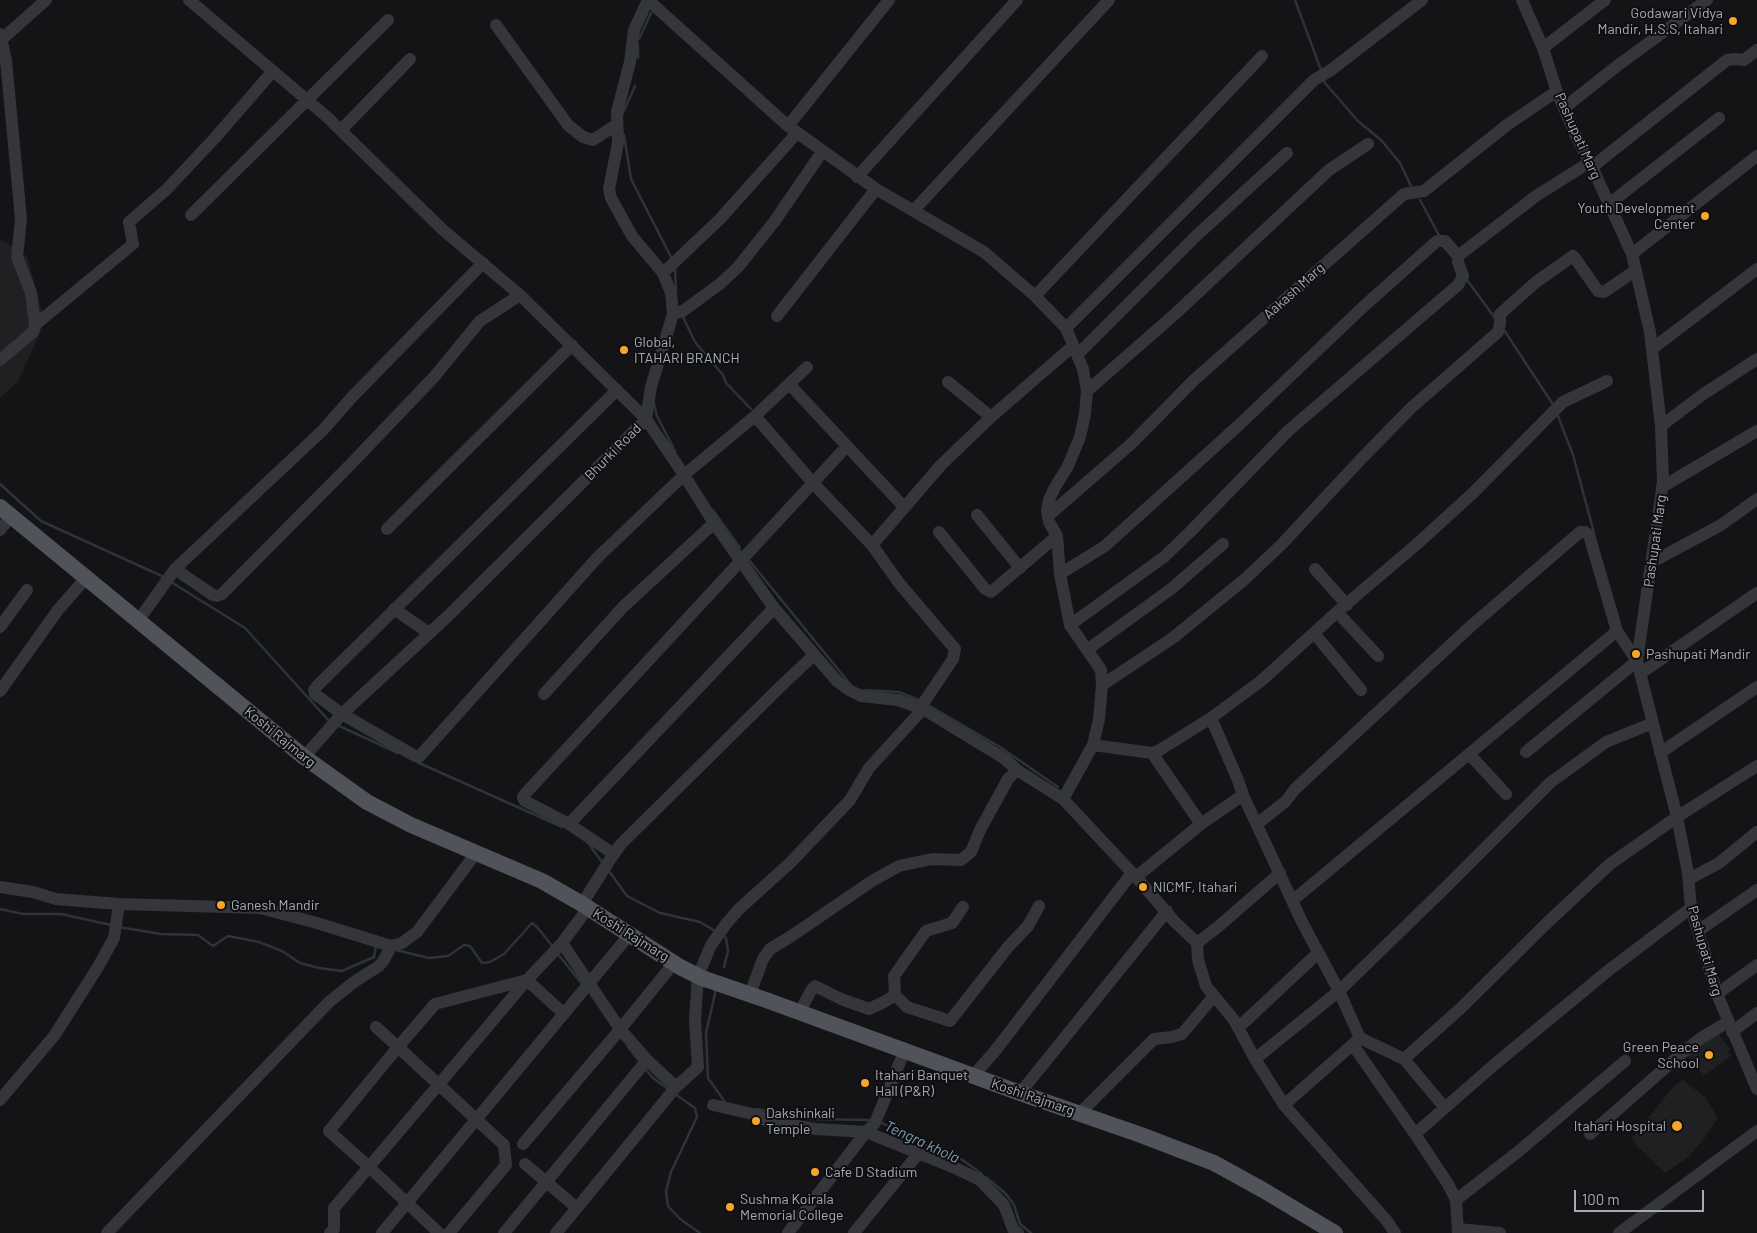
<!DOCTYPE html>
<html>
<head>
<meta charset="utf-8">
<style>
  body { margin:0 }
  #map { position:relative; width:1757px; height:1233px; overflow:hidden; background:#141416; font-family:Barlow,sans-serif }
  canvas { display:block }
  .scale { position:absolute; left:1574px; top:1190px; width:130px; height:22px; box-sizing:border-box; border:2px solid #a5acb7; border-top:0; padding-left:6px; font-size:15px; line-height:18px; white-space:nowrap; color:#a5acb7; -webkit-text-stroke:4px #0f0f11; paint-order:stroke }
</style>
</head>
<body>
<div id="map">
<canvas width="1757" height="1233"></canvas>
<div class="scale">100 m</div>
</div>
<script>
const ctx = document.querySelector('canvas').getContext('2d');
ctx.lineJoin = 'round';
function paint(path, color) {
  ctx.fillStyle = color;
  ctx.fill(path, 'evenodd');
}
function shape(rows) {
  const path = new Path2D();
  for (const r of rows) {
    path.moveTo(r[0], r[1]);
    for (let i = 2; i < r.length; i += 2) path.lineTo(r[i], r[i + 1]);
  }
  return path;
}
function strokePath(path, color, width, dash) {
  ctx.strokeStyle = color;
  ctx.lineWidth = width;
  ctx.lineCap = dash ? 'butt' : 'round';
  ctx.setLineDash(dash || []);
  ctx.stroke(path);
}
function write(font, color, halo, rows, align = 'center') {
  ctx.font = font + ' Barlow,sans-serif';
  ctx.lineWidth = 4;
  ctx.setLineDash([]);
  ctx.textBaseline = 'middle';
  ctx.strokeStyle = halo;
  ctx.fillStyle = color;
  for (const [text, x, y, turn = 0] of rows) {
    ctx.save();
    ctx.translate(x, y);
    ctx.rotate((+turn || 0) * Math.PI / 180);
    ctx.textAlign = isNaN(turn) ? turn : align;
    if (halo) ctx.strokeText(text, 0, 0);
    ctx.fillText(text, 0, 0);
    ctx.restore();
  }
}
const built = shape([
  [0,239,27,256,45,322,18,381,0,398],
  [1717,1032,1730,1049,1728,1051,1731,1056,1703,1076,1687,1054],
  [1683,1080,1705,1097,1718,1118,1704,1139,1687,1158,1665,1173,1636,1145,1632,1138,1674,1086]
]);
const stream = shape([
  [1295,0,1321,70],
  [639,39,651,13],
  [638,45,638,58],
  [1323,78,1325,83,1358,121,1382,141,1400,163,1411,186],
  [622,115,635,86],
  [624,135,631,179,672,259],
  [1420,200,1440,237],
  [675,267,676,291],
  [1467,280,1495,318],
  [682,315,695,342,723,375,726,383,751,409],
  [1504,330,1552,403],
  [654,404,657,416,675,451],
  [1558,416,1573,455,1594,533],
  [0,484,41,521,164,577],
  [713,510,740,548],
  [748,559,850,684],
  [171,582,245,628,330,722],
  [864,690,899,692,919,700],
  [928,705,1000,747,1058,787],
  [337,725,398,753],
  [417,762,562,827],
  [588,843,602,862],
  [609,871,627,896,660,913,700,922,715,931],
  [0,909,23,914,61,914,111,925],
  [119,927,161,934,198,935,213,946,228,936,259,942,282,951,300,963,319,968,342,971,374,957,376,947],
  [722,936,726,938,728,951,724,967],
  [396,950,429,958,448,956,464,945,470,946,482,963,490,962,504,954,532,923,537,927,553,947],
  [557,953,582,984],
  [716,989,706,1033,708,1078,725,1102],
  [628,1047,640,1062],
  [645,1069,652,1077,669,1090],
  [675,1094,695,1108,697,1117,671,1172,666,1191,668,1206,680,1219,700,1233],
  [757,1109,810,1119,870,1120],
  [880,1122,932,1148,957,1156,982,1174],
  [986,1177,1006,1194,1014,1205,1020,1224,1031,1233]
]);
const minor = shape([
  [189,0,326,116,443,230,520,295,646,419,684,475,714,523,774,608,837,681,849,690,861,696,898,700,923,709,1005,759,1017,770,1063,799,1136,877,1174,921,1197,943,1198,960,1206,986,1234,1020,1255,1059,1284,1105,1387,1221,1395,1233],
  [648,0,788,126,876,189,984,252,1035,296,1066,328,1083,369,1087,391,1085,414,1080,437,1068,466,1054,489,1049,500,1047,511,1049,522,1057,536,1060,574,1070,625,1101,670,1102,685,1099,719,1093,745,1063,799],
  [1522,0,1543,48,1557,92,1577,138,1592,167,1632,254,1650,332,1661,426,1663,482,1637,661,1677,817,1688,873,1691,908,1717,994,1757,1089],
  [496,25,568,125,583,137,593,140,616,125],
  [0,34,6,60,21,219,17,257,31,293,35,325,33,332,0,360],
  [1,40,46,0],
  [1543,48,1605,0],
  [1564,108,1617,66,1707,0],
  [788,126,889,0],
  [341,130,410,59],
  [1592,167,1727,60,1734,59,1744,60,1757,50],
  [857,177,1017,0],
  [1609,204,1719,118],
  [914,210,1109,0],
  [191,215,388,20],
  [1632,254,1757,156],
  [663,273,720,219,797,133],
  [1035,296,1262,56],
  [673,314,683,311,721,283,738,267,774,222,822,152],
  [777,316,876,189],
  [35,325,133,244,129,222,166,190,214,139,273,71],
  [1066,328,1314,80,1331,70,1422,0],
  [1652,349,1757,269],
  [1077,355,1196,236,1287,153],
  [948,382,991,417],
  [790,385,904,507],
  [617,390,317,686,314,690,315,694,342,714,415,756,419,757,597,558,684,475,755,416,807,367],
  [1087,391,1175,314,1329,170,1368,144],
  [755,416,813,483,872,545],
  [1661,426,1702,395,1757,359],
  [1662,487,1757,431],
  [977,515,1020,568],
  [1048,516,1131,444,1194,380,1404,194,1424,191,1507,125,1557,91],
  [387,529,572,345],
  [0,530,11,516],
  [939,532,985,589,991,592,1057,536],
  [1652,562,1721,525,1757,499],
  [175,569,213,595,217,596,222,594,350,465,434,377,480,321,520,295],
  [1315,569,1347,605],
  [1060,574,1105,546,1239,425,1363,307,1437,241,1445,241,1458,256],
  [394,609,429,633],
  [1337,612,1378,656],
  [138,621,175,569,323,430,353,396,483,263],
  [1070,625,1164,557,1191,531,1288,431,1458,285,1463,276,1458,262,1458,256,1536,196,1590,162],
  [0,627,27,590],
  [1314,633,1361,690],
  [1087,650,1171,589,1223,544],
  [1641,673,1757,593],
  [1102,685,1174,637,1245,579,1281,545,1363,457,1411,408,1498,332,1500,324,1500,314,1536,282,1573,256,1575,258,1598,291,1604,292,1636,270],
  [0,691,58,610,86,578],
  [544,694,623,607,714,523],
  [920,708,953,659,955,649,899,583,872,545,941,465,991,417,1073,346],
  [1211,718,1238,780,1243,795,1302,922,1339,991,1360,1038],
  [1093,745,1152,753,1158,751,1211,718,1261,681,1337,612,1417,544,1473,493,1563,402,1607,381],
  [1152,753,1201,824],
  [1660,753,1757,687],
  [1470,755,1506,794],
  [304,757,342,714,448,616,646,419,651,387,673,314,671,293,663,273,632,236,611,198,609,189,618,143,617,112,630,62,634,30,648,0],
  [569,824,774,608],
  [1257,824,1286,801,1295,789,1471,626,1580,532,1585,532,1589,535,1617,631,1637,661,1526,752],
  [614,854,569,824,525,801,523,798,524,795,847,446],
  [1136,877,1201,824,1243,795],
  [1689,879,1719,863,1757,832],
  [0,887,33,892,56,899,119,904,260,908,317,923,391,946,402,943,417,932,476,853],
  [1292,901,1617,631],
  [582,904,611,858,621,844,780,687,814,655],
  [1698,931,1757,890],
  [562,943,620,1029,647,1060,676,1087,577,1208],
  [1197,943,1219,926,1280,873],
  [750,994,763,959,770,949,790,937,872,881,899,866,932,859,961,860,971,852,980,830,1008,779,1017,770],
  [1717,994,1757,965],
  [895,995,907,1007,950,1021,1008,947,1028,926,1039,906],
  [799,1013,812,989,815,986,841,999,869,1009,884,1002,895,995,894,976,926,931,952,923,963,907],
  [376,1027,398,1047,329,1131,369,1167,527,980,564,1014],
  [1238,1028,1318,953],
  [1732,1032,1757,1013],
  [1353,1045,1415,1134,1448,1184,1456,1200,1458,1233],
  [1255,1059,1339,991,1447,886,1551,782,1606,742,1653,723],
  [973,1076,995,1051,1132,873],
  [676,1087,698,1067,695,1020,698,976,711,945,726,924,739,909,790,863,850,800,869,768,923,709],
  [1020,1093,1167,911],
  [0,1100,54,1036,98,967,114,938,119,904],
  [713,1105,757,1115,767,1121,816,1129,866,1132,955,1168,980,1180,1004,1205,1013,1229,1018,1233],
  [1284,1105,1360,1038,1404,1059],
  [1445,1108,1404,1059,1462,1007,1547,923,1610,864,1677,817,1757,766],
  [1080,1113,1154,1039,1172,1037,1182,1034,1214,996],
  [1415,1134,1495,1064,1609,970,1691,908],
  [1590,1134,1682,1053,1701,1038,1728,1022],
  [523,1144,618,1032,674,963],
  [525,1164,577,1208,556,1233],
  [1456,1200,1519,1151,1625,1061],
  [1458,1229,1500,1233],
  [107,1233,329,1002,354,982,379,966,384,960,391,946],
  [330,1233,334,1229,334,1208,369,1167,439,1233],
  [382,1233,630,934],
  [449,1233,506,1165,504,1145,398,1047,435,1004,527,980,562,943,588,908],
  [504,1233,647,1060],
  [788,1233,866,1132,875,1123,904,1052],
  [854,1233,918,1154],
  [1619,1233,1757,1131]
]);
const major = shape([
  [0,507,304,757,367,802,411,825,542,881,582,904,680,967,702,978,766,1000,1020,1093,1141,1135,1214,1163,1263,1190,1335,1233]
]);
const markers = [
  [1733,21,5,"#f8a629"],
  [1705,216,5,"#f8a629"],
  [624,350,5,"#f8a629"],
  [1636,654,5,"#f8a629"],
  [1143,887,5,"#f8a629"],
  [221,905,5,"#f8a629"],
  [1709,1055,5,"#f8a629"],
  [865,1083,5,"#f8a629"],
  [756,1121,5,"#f8a629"],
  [1677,1126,6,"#f8a629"],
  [815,1172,5,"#f8a629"],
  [730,1207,5,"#f8a629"]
];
const poiNames = [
  ["Godawari Vidya",1723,13,"right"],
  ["Mandir, H.S.S, Itahari",1723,29,"right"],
  ["Youth Development",1695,208,"right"],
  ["Center",1695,224,"right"],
  ["Global,",634,342],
  ["ITAHARI BRANCH",634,358],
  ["Pashupati Mandir",1646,654],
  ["NICMF, Itahari",1153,887],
  ["Ganesh Mandir",231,905],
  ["Green Peace",1699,1047,"right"],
  ["School",1699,1063,"right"],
  ["Itahari Banquet",875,1075],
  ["Hall (P&R)",875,1091],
  ["Dakshinkali",766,1113],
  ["Temple",766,1129],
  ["Itahari Hospital",1666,1126,"right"],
  ["Cafe D Stadium",825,1172],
  ["Sushma Koirala",740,1199],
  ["Memorial College",740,1215]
];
const streetNames = [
  ["Pashupati Marg",1578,136,66],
  ["Aakash Marg",1294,291,-42],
  ["Bhurki Road",613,452,-45],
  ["Pashupati Marg",1655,541,-82],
  ["Koshi Rajmarg",280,737,39],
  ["Koshi Rajmarg",631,935,32],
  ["Pashupati Marg",1705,951,74],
  ["Koshi Rajmarg",1033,1097,19]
];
const waterNames = [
  ["Tengra khola",922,1142,25]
];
paint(built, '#202023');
strokePath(stream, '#2a343a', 2.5);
strokePath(minor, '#35363b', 12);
strokePath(major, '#51535a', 16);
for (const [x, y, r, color] of markers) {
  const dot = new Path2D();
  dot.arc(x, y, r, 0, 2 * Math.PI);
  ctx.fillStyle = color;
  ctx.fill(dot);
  strokePath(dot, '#0f0f11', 2);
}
write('14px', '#a5acb7', '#0f0f11', poiNames, 'left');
write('14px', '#a5acb7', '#0f0f11', streetNames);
write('italic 15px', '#7b9cb3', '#0f0f11', waterNames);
</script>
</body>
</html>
